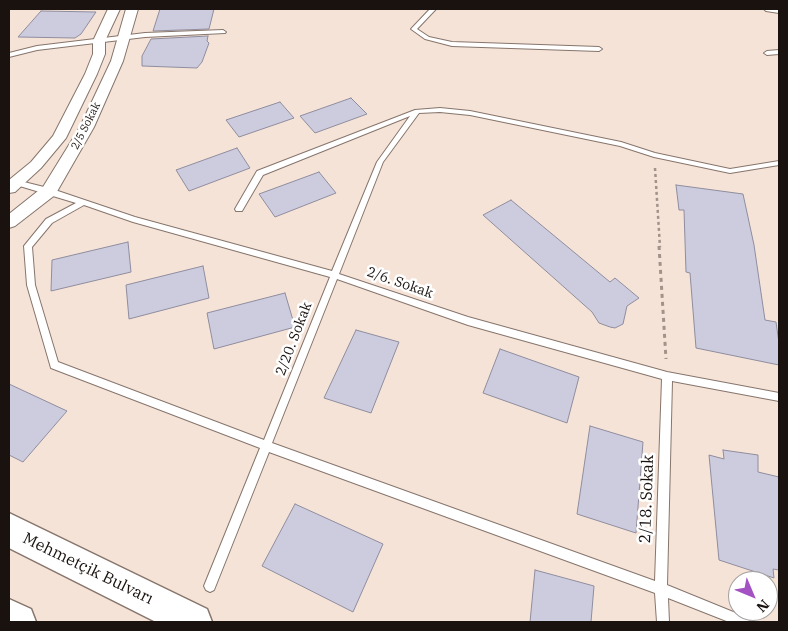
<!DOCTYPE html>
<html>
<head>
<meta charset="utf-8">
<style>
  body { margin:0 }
  #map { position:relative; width:788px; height:631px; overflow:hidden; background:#f6e3d8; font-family:"IBM Plex Serif",serif }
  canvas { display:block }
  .frame { position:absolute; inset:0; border:10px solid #19120f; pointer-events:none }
  .north { position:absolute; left:728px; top:571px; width:50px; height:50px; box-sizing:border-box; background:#fff; border:1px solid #a3a09f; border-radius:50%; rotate:135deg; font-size:14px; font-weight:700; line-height:20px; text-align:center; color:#19120f }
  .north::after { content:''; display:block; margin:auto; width:18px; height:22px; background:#a352c3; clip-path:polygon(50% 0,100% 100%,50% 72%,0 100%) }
</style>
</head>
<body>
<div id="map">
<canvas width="788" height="631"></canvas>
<div class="frame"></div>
<div class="north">N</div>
</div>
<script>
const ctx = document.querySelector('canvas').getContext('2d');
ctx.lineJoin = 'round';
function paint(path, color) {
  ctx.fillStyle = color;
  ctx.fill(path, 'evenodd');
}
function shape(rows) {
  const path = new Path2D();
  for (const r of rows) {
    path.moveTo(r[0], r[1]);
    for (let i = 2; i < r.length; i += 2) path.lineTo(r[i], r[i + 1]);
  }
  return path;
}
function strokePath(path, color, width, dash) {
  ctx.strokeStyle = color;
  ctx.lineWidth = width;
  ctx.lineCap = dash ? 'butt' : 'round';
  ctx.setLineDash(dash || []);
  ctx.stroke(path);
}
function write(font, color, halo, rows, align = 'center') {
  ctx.font = font + ' "IBM Plex Serif",serif';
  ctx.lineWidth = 5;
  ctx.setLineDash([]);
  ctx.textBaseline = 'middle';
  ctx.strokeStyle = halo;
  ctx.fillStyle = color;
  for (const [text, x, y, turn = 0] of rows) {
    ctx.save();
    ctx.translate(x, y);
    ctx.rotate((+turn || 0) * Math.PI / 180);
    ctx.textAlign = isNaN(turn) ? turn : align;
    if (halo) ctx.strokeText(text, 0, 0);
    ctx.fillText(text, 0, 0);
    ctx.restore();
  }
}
const building = shape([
  [160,9,214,9,209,29,153,31,160,9],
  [41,11,96,12,81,34,75,38,18,37,41,11],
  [208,36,207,41,209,43,202,62,197,68,142,66,142,56,151,39,208,36],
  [351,98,367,114,315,133,300,116,351,98],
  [280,102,294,118,239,137,226,120,280,102],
  [237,148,250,168,189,191,176,170,237,148],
  [319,172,336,193,275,217,259,194,319,172],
  [676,185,743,194,754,245,765,320,776,322,779,343,779,365,696,348,690,273,686,272,684,210,679,210,676,185],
  [511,200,610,282,615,278,639,298,627,306,623,324,615,328,610,327,599,323,592,312,483,215,511,200],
  [128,242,131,272,51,291,52,260,128,242],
  [203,266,209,298,129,319,126,285,203,266],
  [285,293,295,327,214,349,207,313,285,293],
  [356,330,399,342,371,413,324,398,356,330],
  [500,349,579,377,567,423,483,393,500,349],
  [9,384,67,411,23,462,9,455,9,384],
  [590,426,643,442,636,533,577,514,590,426],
  [723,450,758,455,758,472,779,477,779,570,773,569,774,578,719,560,709,455,724,459,723,450],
  [295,504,383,544,353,612,262,566,295,504],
  [535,570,594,586,591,622,530,622,535,570]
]);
const pathFar1 = shape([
  [655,168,660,247]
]);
const path = shape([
  [659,246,666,359]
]);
const service = shape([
  [430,9,436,9,417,29,429,37,452,42,599,47,602,49,599,51,452,46,425,39,411,29,430,9],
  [223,30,226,32,225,33,145,37,37,50,9,57,9,53,37,46,145,33,223,30],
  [779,50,779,54,767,55,764,53,767,51,779,50],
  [440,108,470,111,621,142,655,153,730,169,779,161,779,165,730,173,654,157,620,146,470,115,440,112,419,113,383,162,339,274,468,317,667,372,779,393,779,401,672,381,667,585,748,618,750,622,729,622,668,598,669,622,657,622,655,593,269,452,214,590,210,592,206,590,204,586,260,448,51,368,27,285,24,246,46,219,76,203,13,184,13,180,16,180,52,189,135,217,332,271,377,162,410,116,263,175,242,211,236,211,235,209,257,171,415,110,440,108],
  [84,205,133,222,330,277,264,440,58,362,35,285,32,247,52,223,84,205],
  [337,279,468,325,662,379,655,581,272,443,337,279]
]);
const minor = shape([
  [108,9,120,9,105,41,105,54,97,74,66,138,41,168,15,192,9,193,9,180,31,162,53,136,85,74,93,54,93,41,108,9],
  [126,9,138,9,123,61,94,127,55,195,15,226,9,228,9,214,43,187,80,127,111,61,126,9],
  [764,9,779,9,779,13,766,11,764,9]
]);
const secondary = shape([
  [9,513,207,609,212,622,156,622,9,548,9,513],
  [9,599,31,609,36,622,9,622,9,599]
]);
const farStreetnames = [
  ["2/5 Sokak",86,126,-63]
];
const streetNames = [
  ["2/6. Sokak",400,283,19],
  ["2/20. Sokak",294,339,-69]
];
const nearStreetnames = [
  ["2/18. Sokak",647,499,-88],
  ["Mehmetçik Bulvarı",88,569,26]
];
paint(building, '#cdcbde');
strokePath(building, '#8e8d9e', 1);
strokePath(service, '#86756b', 2);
strokePath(minor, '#86756b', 2);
strokePath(secondary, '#86756b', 3);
strokePath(pathFar1, '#a1928a', 2.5, [3, 3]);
strokePath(path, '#a1928a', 3, [4, 4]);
paint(service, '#fff');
paint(minor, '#fff');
paint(secondary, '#fff');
write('11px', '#19120f', '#fff', farStreetnames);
write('14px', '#19120f', '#fff', streetNames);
write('16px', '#19120f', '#fff', nearStreetnames);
</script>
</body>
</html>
